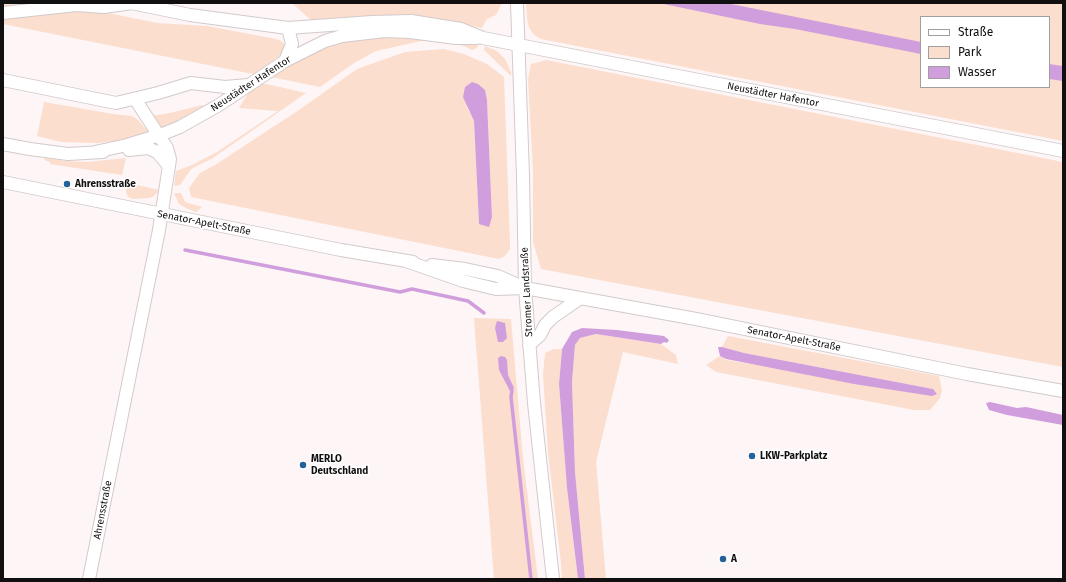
<!DOCTYPE html>
<html>
<head>
<meta charset="utf-8">
<style>
  body { margin:0 }
  #map { position:relative; width:1066px; height:582px; overflow:hidden; background:#fef5f6; font-family:"Fira Sans",sans-serif }
  canvas { display:block }
  .frame { position:absolute; inset:0; border:4px solid #120f10; pointer-events:none }
  .legend { position:absolute; left:920px; top:16px; width:130px; height:72px; box-sizing:border-box; background:#fff; border:1px solid #a09f9f; margin:0; padding:5px 7px; list-style:none; font-size:12px; color:#120f10 }
  .legend li { display:flex; align-items:center; gap:8px; height:20px }
  .legend b { width:20px; border:1px solid #a09f9f }
</style>
</head>
<body>
<div id="map">
<canvas width="1066" height="582"></canvas>
<div class="frame"></div>
<ul class="legend">
<li><b style="height:5px;background:#fff"></b>Straße</li>
<li><b style="height:11px;background:#fbdecd"></b>Park</li>
<li><b style="height:11px;background:#d09edd"></b>Wasser</li>
</ul>
</div>
<script>
const ctx = document.querySelector('canvas').getContext('2d');
ctx.lineJoin = 'round';
function paint(path, color) {
  ctx.fillStyle = color;
  ctx.fill(path, 'evenodd');
}
function shape(rows) {
  const path = new Path2D();
  for (const r of rows) {
    path.moveTo(r[0], r[1]);
    for (let i = 2; i < r.length; i += 2) path.lineTo(r[i], r[i + 1]);
  }
  return path;
}
function strokePath(path, color, width, dash) {
  ctx.strokeStyle = color;
  ctx.lineWidth = width;
  ctx.lineCap = dash ? 'butt' : 'round';
  ctx.setLineDash(dash || []);
  ctx.stroke(path);
}
function write(font, color, halo, rows, align = 'center') {
  ctx.font = font + ' "Fira Sans",sans-serif';
  ctx.lineWidth = 3;
  ctx.setLineDash([]);
  ctx.textBaseline = 'middle';
  ctx.strokeStyle = halo;
  ctx.fillStyle = color;
  for (const [text, x, y, turn = 0] of rows) {
    ctx.save();
    ctx.translate(x, y);
    ctx.rotate((+turn || 0) * Math.PI / 180);
    ctx.textAlign = isNaN(turn) ? turn : align;
    if (halo) ctx.strokeText(text, 0, 0);
    ctx.fillText(text, 0, 0);
    ctx.restore();
  }
}
const green = shape([
  [3,3,40,3,3,7],
  [292,3,502,3,496,15,487,19,482,28,443,20,315,21,311,20],
  [526,3,1063,3,1063,141,541,39,534,35,529,28,527,19],
  [921,17,1049,17,1049,87,921,87],
  [70,9,98,11,157,23,207,26,276,39,281,41,284,44,284,48,281,55,253,74,3,24,3,18],
  [416,36,478,45,477,48,472,50,466,47,452,42,421,41,376,51,354,63,320,87,271,77,321,46,358,37],
  [485,46,497,51,505,59,511,72,511,76,484,50],
  [444,49,464,54,487,64,504,77,510,244,510,249,506,255,499,259,191,197,189,188,200,173,215,165,299,110,357,69,405,52],
  [487,100,492,217,479,224,474,121,467,107],
  [546,60,1063,162,1063,367,541,269,533,242,533,171,528,79,531,64],
  [262,83,306,93,213,158,191,169,180,185,174,186,176,171,192,165,217,152,278,111,239,108,250,90],
  [44,102,113,114,132,116,138,120,150,134,124,140,97,143,61,142,37,136],
  [202,105,204,107,161,129,152,116,170,113],
  [45,158,65,161,87,162,126,158,122,175,50,164,50,162,44,160],
  [131,184,160,190,154,196,149,198,133,199,128,197,126,192,127,185],
  [174,193,181,193,185,202,202,207,196,212,186,208,179,204],
  [474,318,511,319,523,459,538,579,494,579],
  [596,334,661,344,676,355,678,364,623,352,596,462,606,579,585,579,575,472,572,382,575,345,580,338],
  [728,336,939,376,942,390,940,398,930,410,914,410,716,372,706,365,720,356,726,360,937,394,933,389,744,353,722,347],
  [554,349,562,349,559,384,567,488,578,579,562,579,561,563,548,452,543,375,545,353]
]);
const water = shape([
  [659,3,726,3,921,42,921,54,795,29,760,24],
  [1049,64,1063,66,1063,81,1049,79],
  [472,82,478,84,485,90,487,100,492,217,489,227,479,224,474,121,463,97,465,87],
  [497,321,505,323,507,338,503,342,498,342,495,328],
  [582,328,617,330,664,336,669,340,667,343,664,342,661,344,596,334,580,338,575,345,572,382,575,472,585,579,578,579,567,488,559,384,562,349,572,332],
  [718,347,722,347,744,353,933,389,937,394,932,396,854,384,726,359,720,356],
  [501,356,505,357,507,360,508,375,514,388,510,391,499,370,498,358],
  [990,402,1017,408,1026,407,1063,415,1063,425,1007,415,989,410,986,403]
]);
const stream = shape([
  [185,250,400,292,412,289,468,301,484,313],
  [510,387,512,390,511,397,531,579]
]);
const minor = shape([
  [131,3,190,15,288,28,372,22,411,21,461,29,483,38,1063,151],
  [517,3,523,176,525,288,534,403,553,579],
  [3,13,76,5,104,7,132,3],
  [285,61,292,44,288,28],
  [3,80,116,103,158,93,191,83,225,87,248,85],
  [3,144,30,149,68,154,103,152],
  [129,150,148,148,157,152,169,166],
  [95,152,127,145,160,135,180,127,219,105,285,61,325,41,342,36,385,31,410,32,456,38,477,38],
  [3,182,341,250,413,262],
  [406,261,463,281,496,289,525,288,696,319,967,374,1063,391],
  [432,265,465,269,498,276,520,286],
  [529,345,540,335,545,325,553,317,579,299],
  [89,579,159,230,169,166,170,159,167,148,135,99]
]);
const markers = [
  [67,184,4,"#246198"],
  [752,456,4,"#246198"],
  [303,465,4,"#246198"],
  [723,559,4,"#246198"]
];
const streetNames = [
  ["Neustädter Hafentor",251,84,-33],
  ["Neustädter Hafentor",773,95,11],
  ["Senator-Apelt-Straße",204,223,11],
  ["Stromer Landstraße",527,292,-93],
  ["Senator-Apelt-Straße",794,339,11],
  ["Ahrensstraße",103,510,-79]
];
const poiNames = [
  ["Ahrensstraße",75,184],
  ["LKW-Parkplatz",760,456],
  ["MERLO",311,459],
  ["Deutschland",311,471],
  ["A",731,559]
];
paint(green, '#fbdecd');
paint(water, '#d09edd');
strokePath(stream, '#d09edd', 3.5);
strokePath(minor, '#d2cacb', 14);
strokePath(minor, '#fff', 12);
for (const [x, y, r, color] of markers) {
  const dot = new Path2D();
  dot.arc(x, y, r, 0, 2 * Math.PI);
  ctx.fillStyle = color;
  ctx.fill(dot);
  strokePath(dot, '#fff', 1.5);
}
write('10px', '#120f10', '#fff', streetNames);
write('bold 10px', '#120f10', '#fff', poiNames, 'left');
</script>
</body>
</html>
